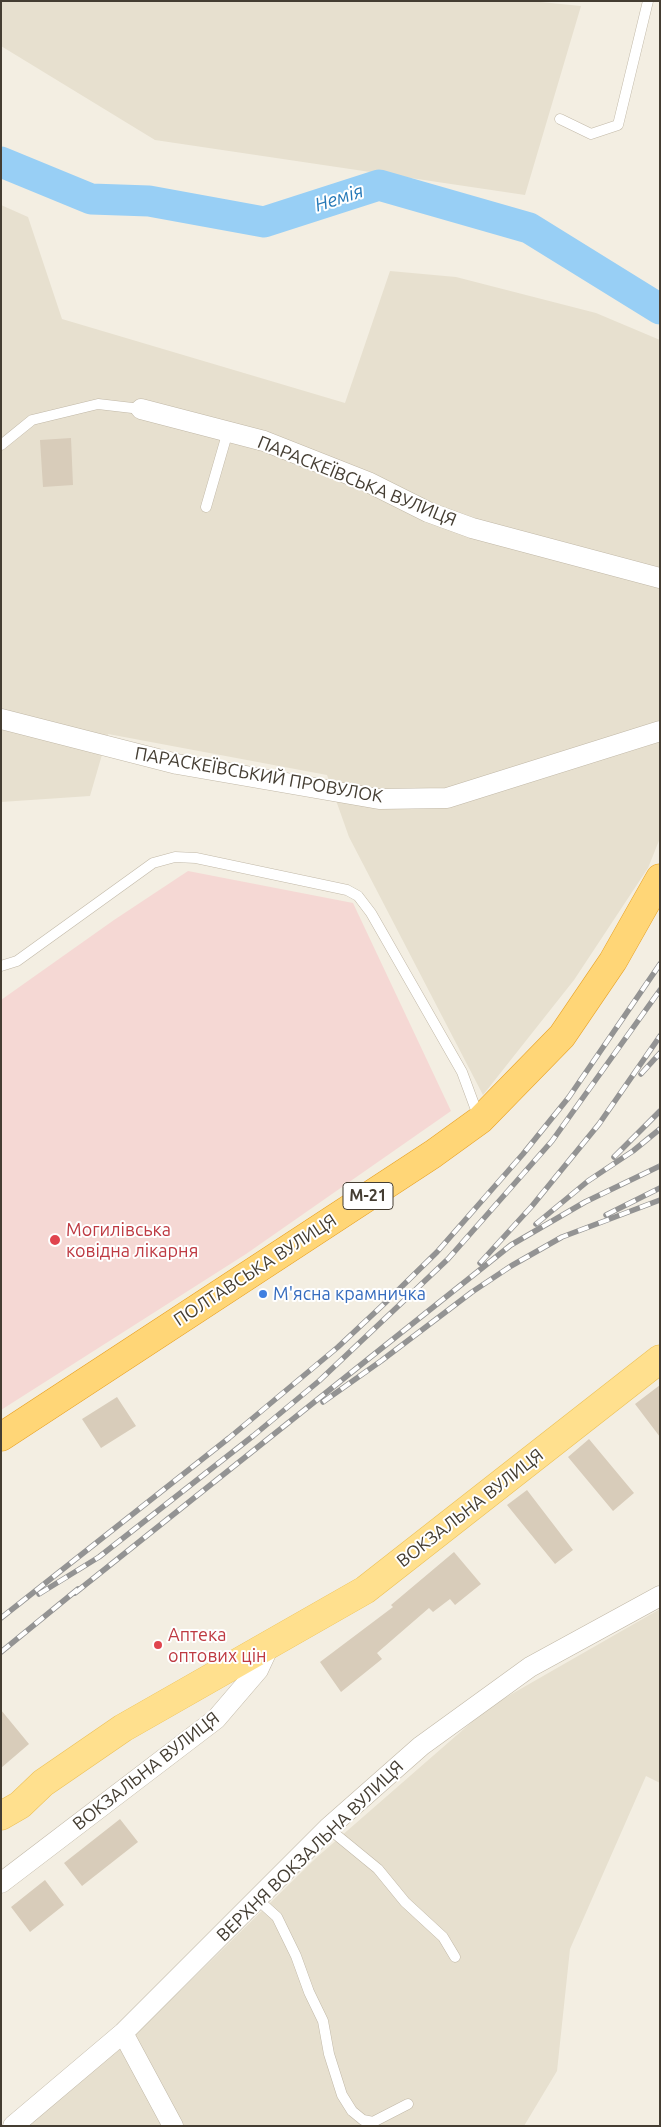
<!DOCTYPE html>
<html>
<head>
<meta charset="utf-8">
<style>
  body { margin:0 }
  #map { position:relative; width:661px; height:2127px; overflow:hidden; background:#f3eee2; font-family:Ubuntu,sans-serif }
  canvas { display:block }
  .frame { position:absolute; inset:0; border:2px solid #443d32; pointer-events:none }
</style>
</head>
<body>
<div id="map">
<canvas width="661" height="2127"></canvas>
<div class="frame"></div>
</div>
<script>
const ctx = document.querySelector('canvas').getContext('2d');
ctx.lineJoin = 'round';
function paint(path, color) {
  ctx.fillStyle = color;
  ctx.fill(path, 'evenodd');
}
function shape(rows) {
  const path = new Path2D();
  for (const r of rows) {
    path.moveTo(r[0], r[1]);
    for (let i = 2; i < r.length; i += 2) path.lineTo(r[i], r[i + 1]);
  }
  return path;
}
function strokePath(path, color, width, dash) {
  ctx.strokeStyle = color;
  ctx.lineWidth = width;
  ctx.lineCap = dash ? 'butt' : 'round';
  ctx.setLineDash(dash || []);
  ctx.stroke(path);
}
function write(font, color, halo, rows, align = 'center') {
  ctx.font = font + ' Ubuntu,sans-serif';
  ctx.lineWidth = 4;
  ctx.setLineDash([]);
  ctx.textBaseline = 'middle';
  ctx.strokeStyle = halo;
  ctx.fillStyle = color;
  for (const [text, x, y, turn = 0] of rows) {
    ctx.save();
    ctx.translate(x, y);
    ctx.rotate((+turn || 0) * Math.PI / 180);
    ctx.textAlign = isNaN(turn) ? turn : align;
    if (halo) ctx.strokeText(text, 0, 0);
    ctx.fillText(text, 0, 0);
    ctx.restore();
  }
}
const residential = shape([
  [1,1,531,1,581,6,525,195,155,140,1,46],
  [1,205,28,217,62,319,345,403,390,271,456,277,596,313,660,340,660,838,648,868,574,980,483,1095,349,837,327,775,108,734,90,796,1,802],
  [660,1609,660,1783,646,1776,570,1949,557,2071,524,2126,25,2126,181,1990,316,1858,489,1707]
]);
const medical = shape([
  [188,871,353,903,451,1111,246,1254,1,1410,1,1000,114,920]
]);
const river = shape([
  [1,162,91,199,149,201,264,222,379,185,529,228,660,309]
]);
const building = shape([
  [71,438,73,485,43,487,40,440],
  [660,1385,660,1437,635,1404],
  [117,1397,136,1426,101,1448,82,1419],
  [589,1439,634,1493,613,1511,568,1457],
  [527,1490,573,1550,555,1564,507,1505],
  [454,1552,481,1584,455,1605,450,1599,433,1612,429,1608,377,1653,382,1659,341,1692,320,1662,393,1607,391,1605],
  [1,1710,29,1744,1,1768],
  [120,1819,138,1842,82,1886,64,1863],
  [45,1880,64,1905,30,1932,11,1907]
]);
const service = shape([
  [560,119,591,134,618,125,648,1],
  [1,445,32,420,98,404,141,409],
  [206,507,228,431],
  [1,966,17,961,153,863,175,857,196,858,347,890,358,896,371,913,462,1072,479,1118],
  [328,1828,378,1869,405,1902,443,1937,455,1957],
  [257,1899,277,1917,296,1956,309,1992,323,2021,329,2054,342,2095,352,2111,363,2120,373,2122,408,2104]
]);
const minor = shape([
  [141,409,264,441,368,482,428,512,472,528,660,578],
  [1,719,177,764,379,799,447,798,660,731],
  [1,1883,216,1719,258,1670,271,1642],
  [123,2033,173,2126],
  [13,2126,123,2033,328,1828,421,1746,530,1667,660,1596]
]);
const primary = shape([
  [1,1816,20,1805,43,1783,123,1728,365,1590,660,1359]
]);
const trunk = shape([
  [1,1437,433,1154,480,1120,562,1036,613,961,660,878]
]);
const rail = shape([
  [641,1074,660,1053],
  [614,1157,660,1111],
  [606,1215,660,1188],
  [536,1224,588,1181,633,1151,660,1129],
  [480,1263,532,1206,599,1124,660,1036],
  [323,1402,381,1361,472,1292,511,1266,562,1237,660,1200],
  [75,1593,511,1245,585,1202,660,1166],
  [39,1594,99,1557,253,1436,319,1381,448,1259,552,1141,660,990],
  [1,1618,229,1438,338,1347,385,1303,437,1252,523,1154,569,1097,660,964],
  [1,1652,78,1589]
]);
const markers = [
  [55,1240,6,"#e0444e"],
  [263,1294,5,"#3f7fe0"],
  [158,1645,5,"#e0444e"]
];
const shields = [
  [368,1196,50]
];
const shieldNames = [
  ["М-21",368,1196]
];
const streetNames = [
  ["ПАРАСКЕЇВСЬКА ВУЛИЦЯ",357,481,22],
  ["ПАРАСКЕЇВСЬКИЙ ПРОВУЛОК",259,775,10],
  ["ПОЛТАВСЬКА ВУЛИЦЯ",255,1270,-33],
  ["ВОКЗАЛЬНА ВУЛИЦЯ",470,1508,-38],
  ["ВОКЗАЛЬНА ВУЛИЦЯ",146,1771,-38],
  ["ВЕРХНЯ ВОКЗАЛЬНА ВУЛИЦЯ",310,1851,-44]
];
const healthNames = [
  ["Могилівська",66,1230],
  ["ковідна лікарня",66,1251],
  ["Аптека",168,1635],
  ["оптових цін",168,1656]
];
const shopNames = [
  ["М'ясна крамничка",273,1294]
];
const waterNames = [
  ["Немія",339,198,-18]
];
paint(residential, '#e7e0cf');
paint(medical, '#f5d8d4');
strokePath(river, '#98cff5', 31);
paint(building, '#d8ccba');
strokePath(service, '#c1b8a7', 11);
strokePath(minor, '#c1b8a7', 21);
strokePath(primary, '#ecc056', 29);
strokePath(trunk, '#e8a226', 29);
strokePath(service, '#fff', 10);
strokePath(minor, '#fff', 20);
strokePath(primary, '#ffe08e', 28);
strokePath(trunk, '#ffd677', 28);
strokePath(rail, '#939393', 5.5);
strokePath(rail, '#fff', 4, [11]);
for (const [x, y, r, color] of markers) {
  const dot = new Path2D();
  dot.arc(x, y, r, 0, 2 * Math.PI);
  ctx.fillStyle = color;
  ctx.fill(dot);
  strokePath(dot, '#fff', 2);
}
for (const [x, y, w] of shields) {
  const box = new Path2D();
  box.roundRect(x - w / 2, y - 13.5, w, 27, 4);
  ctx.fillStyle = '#fff';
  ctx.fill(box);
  strokePath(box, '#443d32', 1);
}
write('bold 16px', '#443d32', null, shieldNames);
write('18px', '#443d32', '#fff', streetNames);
write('18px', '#be3a42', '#fff', healthNames, 'left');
write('18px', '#366cbe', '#fff', shopNames, 'left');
write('italic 19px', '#2578b7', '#fff', waterNames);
</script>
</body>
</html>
